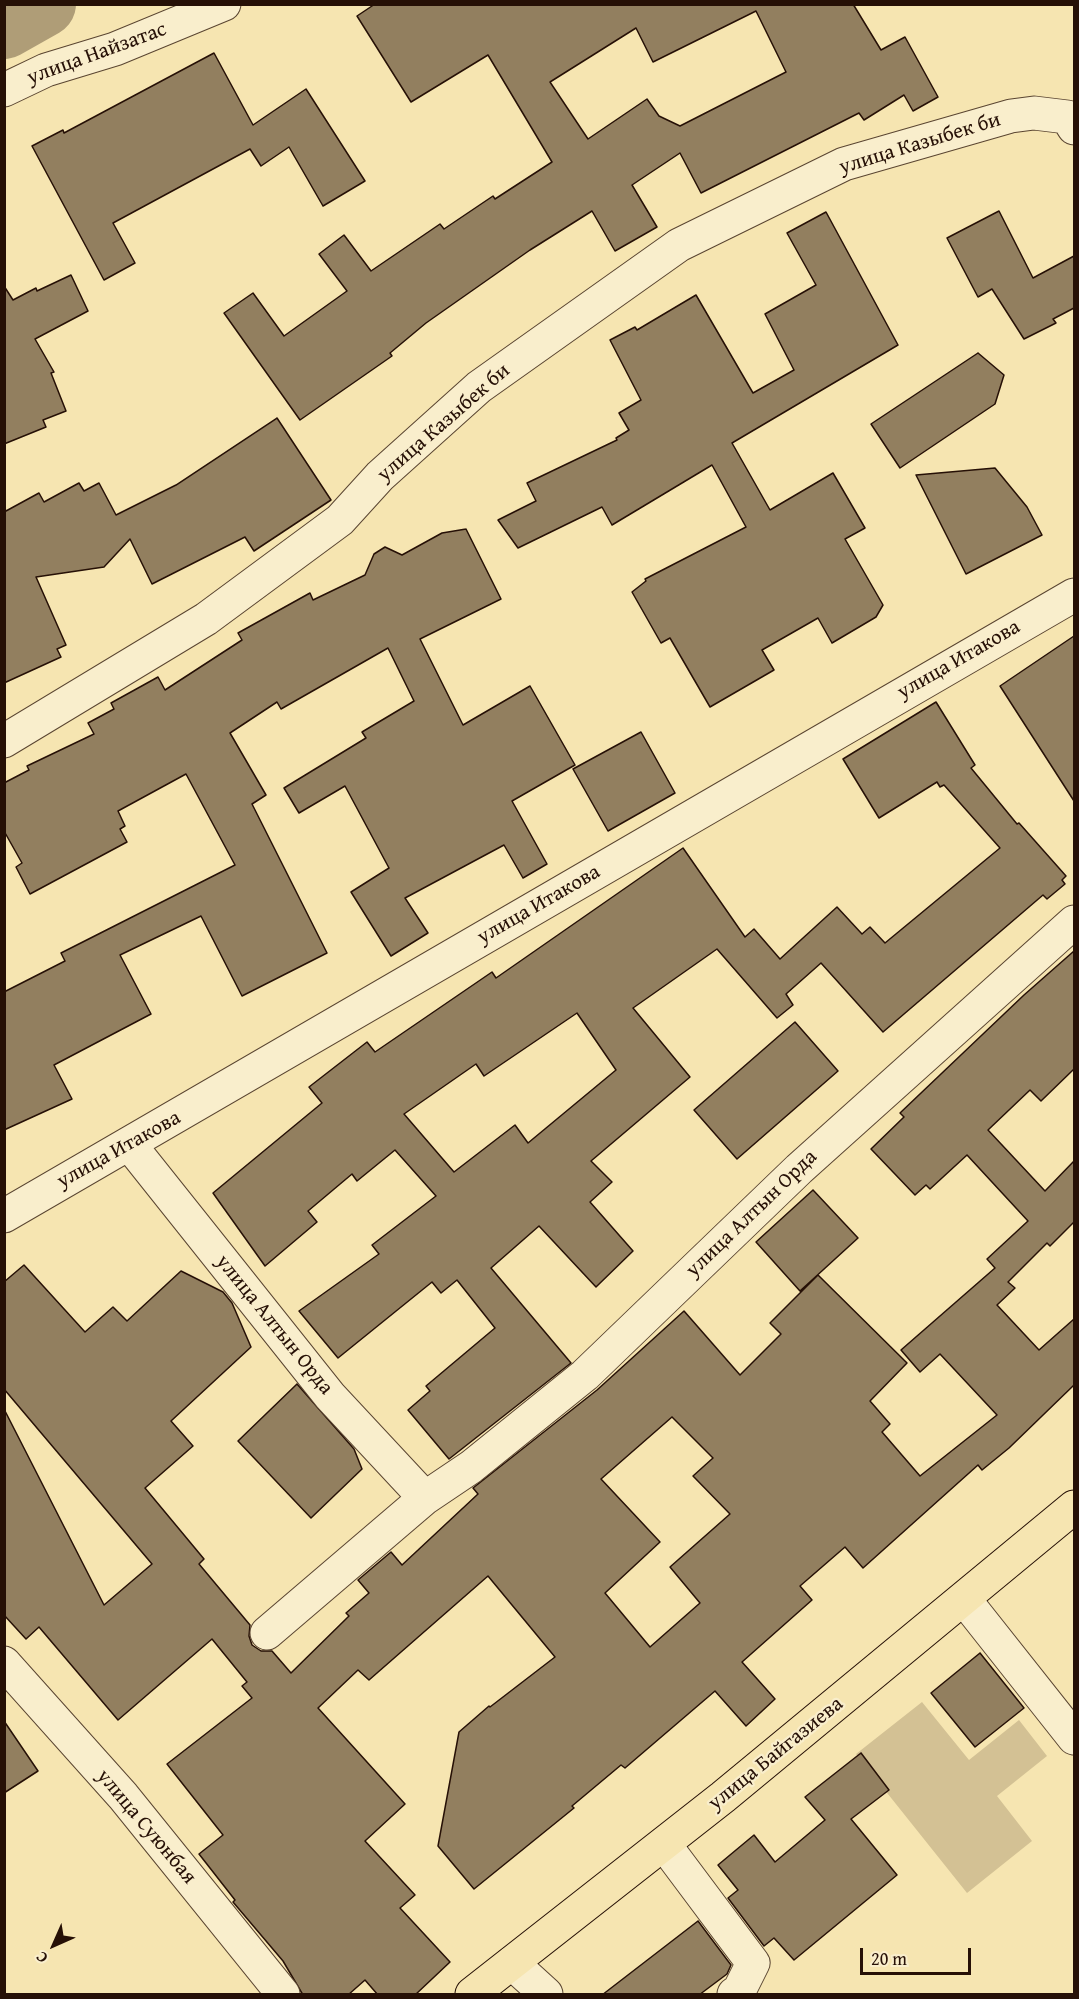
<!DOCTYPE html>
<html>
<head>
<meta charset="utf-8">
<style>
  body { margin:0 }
  #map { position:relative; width:1079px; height:1999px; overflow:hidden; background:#f6e5b1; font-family:"Gentium Book Plus",serif }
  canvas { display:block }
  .frame { position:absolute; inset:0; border:6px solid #261006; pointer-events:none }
  .north { position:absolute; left:24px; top:1915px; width:60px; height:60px; -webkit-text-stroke:4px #f9eecc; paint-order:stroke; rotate:225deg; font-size:16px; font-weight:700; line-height:24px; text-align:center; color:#261006 }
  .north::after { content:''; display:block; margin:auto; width:21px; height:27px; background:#261006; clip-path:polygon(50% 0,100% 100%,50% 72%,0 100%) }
  .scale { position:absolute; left:860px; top:1948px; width:111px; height:27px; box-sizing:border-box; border:3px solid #261006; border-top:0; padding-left:8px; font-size:18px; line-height:21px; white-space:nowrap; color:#261006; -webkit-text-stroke:4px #f9eecc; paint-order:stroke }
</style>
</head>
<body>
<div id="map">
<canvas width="1079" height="1999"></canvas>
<div class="frame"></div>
<div class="north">С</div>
<div class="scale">20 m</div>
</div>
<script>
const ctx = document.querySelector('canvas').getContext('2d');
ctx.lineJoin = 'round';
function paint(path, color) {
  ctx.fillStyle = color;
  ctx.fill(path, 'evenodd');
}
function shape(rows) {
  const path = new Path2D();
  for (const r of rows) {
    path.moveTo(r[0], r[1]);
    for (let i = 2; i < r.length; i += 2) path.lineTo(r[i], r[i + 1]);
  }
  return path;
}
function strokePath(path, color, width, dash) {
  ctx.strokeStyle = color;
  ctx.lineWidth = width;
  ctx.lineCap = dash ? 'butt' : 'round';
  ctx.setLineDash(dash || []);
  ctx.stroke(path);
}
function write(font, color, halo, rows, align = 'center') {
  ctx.font = font + ' "Gentium Book Plus",serif';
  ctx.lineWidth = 4.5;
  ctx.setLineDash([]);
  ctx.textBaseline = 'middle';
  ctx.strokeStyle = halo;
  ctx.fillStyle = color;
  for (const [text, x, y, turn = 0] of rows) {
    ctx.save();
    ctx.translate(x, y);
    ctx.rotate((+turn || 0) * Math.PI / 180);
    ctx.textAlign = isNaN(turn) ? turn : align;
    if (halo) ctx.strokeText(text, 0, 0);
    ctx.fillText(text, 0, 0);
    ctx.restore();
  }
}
const green = shape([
  [922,1702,969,1760,1019,1720,1047,1756,997,1796,1032,1841,967,1893,856,1754]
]);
const river = shape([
  [4,26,43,4]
]);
const building = shape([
  [375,4,853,4,881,50,905,37,938,97,913,111,904,95,864,120,859,113,701,193,680,153,632,185,657,227,615,251,592,211,530,250,426,323,390,353,392,356,300,420,224,313,253,293,284,336,347,291,319,254,344,235,371,271,440,224,444,229,493,196,495,199,552,162,488,55,411,102,357,16,375,4],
  [756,11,786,72,680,126,659,116,647,99,588,139,550,82,636,28,653,62,756,11],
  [214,53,253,125,306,89,365,181,323,206,289,147,261,166,250,149,113,223,135,263,104,280,32,146,63,130,64,133,214,53],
  [999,211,1033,278,1074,256,1074,308,1053,319,1056,323,1024,339,992,289,978,297,947,238,999,211],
  [826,212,898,345,732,443,770,510,833,473,865,528,845,539,883,605,876,617,832,643,818,618,762,650,774,670,710,707,670,638,661,643,632,592,646,581,645,579,746,527,712,465,612,525,602,507,518,548,498,520,536,501,527,483,617,440,616,438,629,430,619,413,641,400,610,340,635,327,637,330,696,295,753,393,794,370,765,314,816,285,787,233,826,212],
  [71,275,88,311,35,339,54,372,51,373,66,411,43,420,46,427,4,444,4,286,13,300,36,288,37,291,71,275],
  [978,353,1004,375,995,404,900,468,871,424,978,353],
  [277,418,331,500,254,551,245,537,152,584,130,539,104,567,36,577,66,645,57,649,61,657,4,683,4,507,6,511,39,493,44,502,79,483,84,491,99,483,116,515,176,485,277,418],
  [995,468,1027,507,1042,535,966,574,916,475,995,468],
  [466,529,501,599,420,639,463,725,530,686,575,765,512,801,547,864,523,878,504,845,405,898,428,933,391,956,351,892,389,868,345,786,299,813,284,788,366,738,362,732,414,701,388,648,281,709,277,702,230,733,266,795,252,804,327,953,242,996,201,916,120,955,151,1014,54,1065,72,1099,4,1130,4,992,65,961,61,953,235,865,186,774,118,811,125,826,120,829,127,842,30,894,16,867,22,863,4,831,4,783,29,770,27,766,94,734,88,723,114,709,111,703,158,677,165,690,242,640,238,633,310,593,313,600,365,575,374,554,385,547,402,555,442,533,466,529],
  [1074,636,1074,801,1000,686,1074,636],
  [936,702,975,765,971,768,1017,824,1019,823,1066,876,1062,880,1065,884,1047,899,1043,895,883,1032,821,963,786,994,793,1005,777,1018,717,949,633,1008,690,1077,591,1161,612,1182,590,1202,633,1251,596,1287,539,1226,491,1268,571,1363,449,1459,408,1410,430,1391,426,1386,495,1328,457,1280,441,1293,432,1282,338,1358,299,1311,379,1254,372,1245,436,1196,395,1150,357,1181,352,1174,308,1211,317,1222,265,1266,213,1193,322,1103,309,1087,367,1042,375,1052,492,972,496,978,683,848,745,937,754,929,780,959,837,907,862,934,870,927,885,943,1000,848,944,785,940,787,937,782,879,818,843,759,936,702],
  [577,1013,616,1070,528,1143,515,1125,454,1172,404,1114,476,1064,484,1076,577,1013],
  [641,732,675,793,608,831,573,769,641,732],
  [1074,951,1074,1069,1041,1101,1030,1090,988,1130,1045,1191,1074,1161,1074,1222,1050,1246,1047,1243,1008,1282,1015,1288,997,1305,1039,1350,1074,1319,1074,1385,1009,1448,982,1470,978,1465,863,1568,845,1547,800,1586,812,1600,742,1662,775,1699,746,1726,715,1691,625,1768,621,1765,572,1806,574,1808,474,1889,438,1846,459,1732,489,1706,490,1707,555,1657,488,1576,369,1680,358,1670,318,1708,405,1804,365,1841,415,1895,400,1908,450,1962,415,1995,378,1995,365,1980,348,1995,303,1995,283,1961,233,1902,235,1900,199,1854,223,1835,167,1764,252,1698,242,1686,247,1682,212,1639,118,1720,39,1627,26,1639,4,1615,4,1409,104,1605,152,1564,4,1389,4,1282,24,1265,85,1332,113,1307,127,1321,181,1271,223,1292,232,1303,251,1347,171,1421,193,1446,145,1488,204,1559,199,1564,250,1625,249,1636,252,1645,261,1651,272,1651,291,1673,349,1616,346,1613,369,1593,358,1580,391,1552,402,1565,478,1494,473,1488,597,1390,684,1311,740,1375,781,1334,770,1323,818,1275,907,1363,870,1401,890,1424,882,1432,920,1476,997,1415,940,1354,920,1372,901,1350,995,1268,987,1259,1028,1221,967,1155,930,1189,926,1185,915,1195,871,1149,904,1117,900,1113,1024,995,1074,951],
  [672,1417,713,1458,693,1476,730,1514,670,1567,700,1603,650,1647,605,1593,660,1542,601,1479,672,1417],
  [795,1022,838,1071,737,1159,694,1110,795,1022],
  [813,1190,858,1238,800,1291,756,1242,813,1190],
  [297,1384,354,1449,362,1469,311,1518,238,1441,297,1384],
  [980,1653,1024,1708,975,1747,931,1693,980,1653],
  [4,1721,38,1771,4,1793,4,1721],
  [861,1753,889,1790,851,1819,897,1875,794,1960,774,1938,764,1946,728,1898,738,1890,718,1865,754,1835,775,1862,825,1820,805,1797,861,1753],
  [698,1921,731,1965,727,1974,699,1995,602,1995,698,1921]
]);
const minor = shape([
  [4,90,46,70,115,49,224,4],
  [4,741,206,619,340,520,380,476,479,387,679,245,844,164,1011,116,1034,113,1067,117,1074,128],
  [130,1145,330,1396,425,1498],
  [4,1216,1074,595],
  [964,1599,1074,1738],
  [267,1633,425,1498,471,1467,585,1375,799,1169,1074,922],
  [4,1663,123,1796,283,1994],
  [664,1844,753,1963,739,1991,734,1994],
  [512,1963,546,1994]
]);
const major = shape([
  [472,1994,723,1797,1074,1507]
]);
const streetNames = [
  ["улица Найзатас",97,54,-20],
  ["улица Казыбек би",920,144,-17],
  ["улица Казыбек би",444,423,-41],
  ["улица Итакова",959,660,-30],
  ["улица Итакова",539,905,-30],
  ["улица Итакова",119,1150,-29],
  ["улица Алтын Орда",752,1214,-44],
  ["улица Алтын Орда",274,1325,51],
  ["улица Байгазиева",776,1754,-39],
  ["улица Суюнбая",146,1827,50]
];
paint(green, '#d3c194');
strokePath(river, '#af9d77', 66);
paint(building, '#927f5f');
strokePath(building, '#261006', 1.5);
strokePath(minor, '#5a4531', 35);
strokePath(major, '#261006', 35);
strokePath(minor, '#f9eecc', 33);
strokePath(major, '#f6e5b1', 33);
write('21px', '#261006', '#f9eecc', streetNames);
</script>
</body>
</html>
